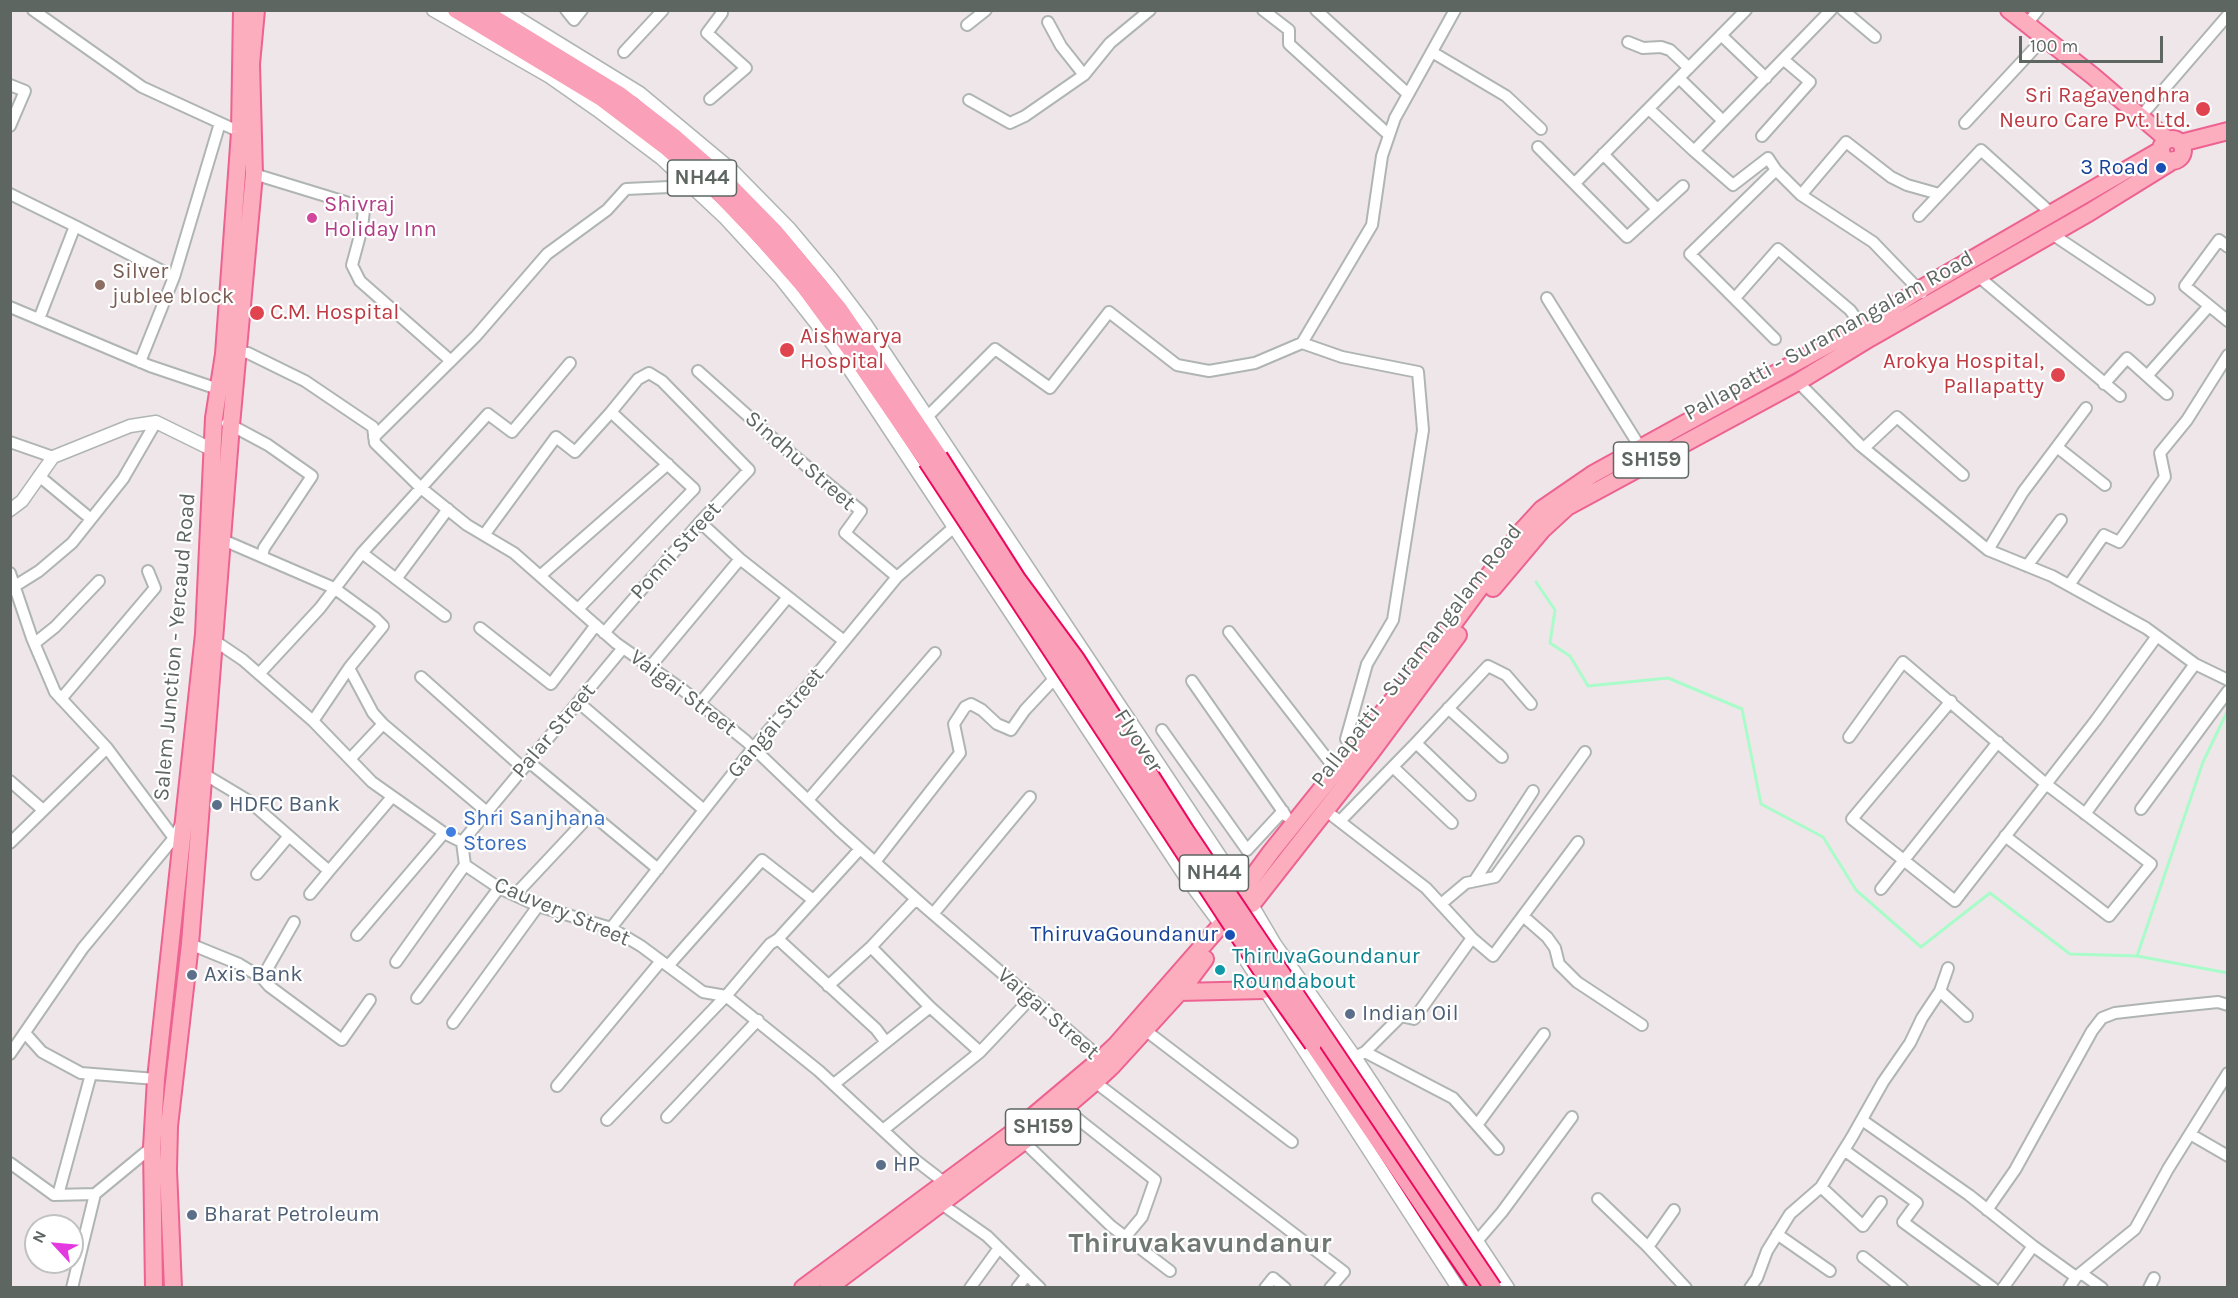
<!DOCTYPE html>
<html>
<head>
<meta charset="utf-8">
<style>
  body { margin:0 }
  #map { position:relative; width:2238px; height:1298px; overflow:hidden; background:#efe6e9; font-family:Karla,sans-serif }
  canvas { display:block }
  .frame { position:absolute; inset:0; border:12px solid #5e6662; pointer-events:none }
  .north { position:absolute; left:24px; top:1214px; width:60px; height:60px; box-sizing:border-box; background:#fff; border:2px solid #bfc2c0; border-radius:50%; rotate:296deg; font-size:16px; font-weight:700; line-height:24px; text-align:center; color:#5e6662 }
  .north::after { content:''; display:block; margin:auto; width:21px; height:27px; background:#e438e0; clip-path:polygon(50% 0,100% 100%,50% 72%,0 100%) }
  .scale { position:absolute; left:2019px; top:36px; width:144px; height:27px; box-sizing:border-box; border:3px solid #5e6662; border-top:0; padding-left:8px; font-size:18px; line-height:21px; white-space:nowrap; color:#5e6662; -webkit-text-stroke:4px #fff; paint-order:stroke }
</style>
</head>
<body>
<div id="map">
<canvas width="2238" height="1298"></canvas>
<div class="frame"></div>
<div class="north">N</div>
<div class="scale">100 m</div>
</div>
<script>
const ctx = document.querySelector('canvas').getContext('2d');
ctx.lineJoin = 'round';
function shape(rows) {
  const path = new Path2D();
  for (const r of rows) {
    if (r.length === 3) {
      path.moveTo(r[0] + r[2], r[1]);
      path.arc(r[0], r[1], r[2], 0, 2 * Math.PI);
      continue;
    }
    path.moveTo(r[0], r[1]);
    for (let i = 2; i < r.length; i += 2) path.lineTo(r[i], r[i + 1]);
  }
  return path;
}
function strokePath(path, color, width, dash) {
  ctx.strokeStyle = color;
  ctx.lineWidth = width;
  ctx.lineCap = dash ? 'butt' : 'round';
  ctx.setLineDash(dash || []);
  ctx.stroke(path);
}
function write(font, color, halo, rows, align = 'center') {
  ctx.font = font + ' Karla,sans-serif';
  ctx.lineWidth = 4.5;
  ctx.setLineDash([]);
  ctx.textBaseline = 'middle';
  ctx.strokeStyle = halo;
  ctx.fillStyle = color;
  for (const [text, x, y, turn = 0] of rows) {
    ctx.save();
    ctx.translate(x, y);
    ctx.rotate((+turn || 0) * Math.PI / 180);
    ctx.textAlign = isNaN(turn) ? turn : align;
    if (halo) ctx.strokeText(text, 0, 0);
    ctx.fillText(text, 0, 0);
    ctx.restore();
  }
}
const stream = shape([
  [1536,582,1555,610,1550,643,1570,656,1588,686,1668,678,1742,709,1761,804,1823,837,1856,890,1921,947,1990,893,2070,954,2137,956,2228,973],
  [2137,956,2203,762,2228,710]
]);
const minor = shape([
  [33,10,142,87,240,132],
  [566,10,574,20,582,10],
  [1263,10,1289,30,1289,44,1389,135],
  [1316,10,1408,94],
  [1843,10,1875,37],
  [1048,22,1061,46,1084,75],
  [2027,24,2038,10],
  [967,25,986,10],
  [1721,35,1766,78],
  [1628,42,1643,48,1661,47,1670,50,1689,68],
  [624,52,663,10],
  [1432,52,1506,96,1541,129],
  [1679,78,1723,121],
  [10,85,25,91,10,126],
  [710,99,746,68,707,33,722,13],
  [969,100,1010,123,1025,116,1084,75,1110,43,1150,10],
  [1649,109,1694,151,1831,10],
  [2141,116,2228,15],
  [1965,123,2044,38],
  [1762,136,1810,82,1784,60],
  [1538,147,1627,237,1683,186],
  [1694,151,1733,185,1768,158,1776,170,1801,195,1873,242,1922,293],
  [1603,154,1657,209],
  [254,174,352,204,364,210,362,228,352,265,360,281,451,361],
  [1575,183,1746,10],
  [10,194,75,226,39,319],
  [1801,195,1846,142,1891,177,1907,185,1939,194],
  [1919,216,1981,150,2051,213],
  [75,226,174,277],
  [2052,234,2149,299],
  [2228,247,2219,240,2185,286,2228,321],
  [1979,277,2120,396],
  [1547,298,1640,447],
  [1735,298,1778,249,1850,310,1865,330],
  [10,307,150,366,218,389],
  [1775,339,1690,254,1776,170],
  [1302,343,1342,357,1418,372,1423,430,1393,620,1367,664,1346,739],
  [239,352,248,353,305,381,373,427,375,443,421,488,467,525,514,553,616,643,683,690,746,741,838,829,925,907,1104,1061],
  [140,362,174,277,220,123],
  [698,371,776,441,861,511,845,533,897,577],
  [2147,376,2209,306],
  [1798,382,1860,445,1988,550,2052,576,2146,628,2195,664,2228,680],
  [2104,384,2127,358,2167,394],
  [923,421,995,349,1050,388,1109,312,1177,365,1209,371,1255,363,1302,343,1372,225,1382,156,1395,118,1455,10],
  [227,423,268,445,312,476,264,548,262,556],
  [374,437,476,336,547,254,607,210,626,189,691,186],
  [10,442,53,457],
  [2057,447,2105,485],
  [1864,448,1897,417,1963,475],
  [39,476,91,519],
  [700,522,740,559,844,641],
  [484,535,556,437,575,452,611,412],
  [223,540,334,588,375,618,383,626,349,668,313,721],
  [1988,550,2023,492,2086,408],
  [362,553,445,616],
  [2027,566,2061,520],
  [10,573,32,638,55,692,107,748],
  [540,576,668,464],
  [396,579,448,509],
  [2069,585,2104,535,2119,542,2165,477,2160,453,2187,420,2228,355],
  [15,586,39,571,72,543,123,479,156,422],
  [578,609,694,489,611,412,638,379,649,373,662,381,749,470,700,522,604,633],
  [480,628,551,684,596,625],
  [1229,632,1339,774],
  [215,641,243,660,313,721,372,782,444,833,462,842,465,865,499,888,538,906,611,928,641,946,703,992,726,996,819,1071,914,1159,949,1186],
  [35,643,55,627,99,581],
  [650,667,740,559],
  [349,668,373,713,383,724,487,812],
  [259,674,320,608,362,553,488,414,512,432,570,363],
  [421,677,523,768],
  [1192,681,1286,816],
  [61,699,155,588,148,571],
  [1951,701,1852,819,1955,901,2096,720,2157,636],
  [578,702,704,810],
  [700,703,788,597],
  [1448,708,1502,757],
  [1162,730,1247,850,1283,811],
  [1849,737,1903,662,2046,784,2151,864,2109,916,2005,836],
  [1416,743,1470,795],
  [350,759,383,724],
  [529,762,658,869],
  [1393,767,1452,823],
  [204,774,249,801,329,871,392,797],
  [10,781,43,810],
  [808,800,935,653],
  [2141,809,2228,691],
  [1325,810,1426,888,1472,938,1493,956,1578,842],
  [2085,814,2195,664],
  [1340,821,1416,743,1488,666,1506,675,1531,704],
  [462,842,623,648],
  [10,843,107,748,174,838],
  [875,862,960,753,954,724,965,707,971,704,982,710,997,724,1011,730,1025,710,1054,679],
  [257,874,289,836],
  [1475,880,1533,791],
  [1881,889,1998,742],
  [310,894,329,871],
  [515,895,591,814],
  [1441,904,1466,883,1495,877,1585,752],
  [933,914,1030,797],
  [1523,916,1547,937,1555,948,1559,964,1577,982,1642,1025],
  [611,928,753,748,809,684,897,577,953,528],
  [357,935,444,833],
  [778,939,876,1029,885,1041],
  [190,944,239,964,262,978,269,986,342,1040,370,1000],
  [871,947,930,1007,980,1052],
  [396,962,465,865],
  [668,966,762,860,812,899],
  [262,978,294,922],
  [828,986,871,947,916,899],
  [1940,991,1967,1016],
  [417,998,499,888],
  [453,1023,538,906],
  [1145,1030,1292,1142],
  [25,1033,42,1052,81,1073,156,1079],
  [1365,1052,1453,1098,1498,1149],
  [10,1054,83,948,174,838,180,826],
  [1355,1057,1365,1052,1401,1016,1414,1019,1472,938],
  [1095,1082,1344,1272,1330,1288],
  [834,1084,930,1007],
  [557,1086,661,961],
  [1064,1108,1155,1180,1142,1217,1126,1236],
  [667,1117,758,1020],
  [607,1120,726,996,770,944,778,939,860,849],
  [1862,1120,1969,1195,2033,1246],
  [1477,1125,1544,1034],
  [883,1130,980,1052,1030,999],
  [2190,1134,2228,1156],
  [1023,1141,1111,1226,1170,1271],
  [1844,1150,1917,1203,1903,1222,1993,1288],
  [10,1163,54,1195,95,1194],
  [1821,1187,1863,1226,1881,1202],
  [58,1195,91,1074],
  [1598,1199,1648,1247,1686,1288],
  [940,1203,987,1236,1040,1288],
  [1987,1210,2015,1170,2092,1031,2102,1018,2115,1013,2159,1008,2218,1002,2228,1005],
  [1777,1234,1830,1271],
  [1478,1240,1502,1212,1572,1117],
  [1648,1247,1674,1210],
  [1863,1257,1902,1288],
  [2081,1273,2102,1288],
  [72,1288,95,1194,152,1147,155,1147],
  [970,1288,999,1248],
  [1017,1288,1027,1275],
  [1265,1288,1273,1278,1285,1288],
  [1750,1288,1757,1278,1767,1251,1790,1214,1821,1187,1852,1137,1883,1082,1910,1043,1922,1018,1940,991,1948,968],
  [2003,1288,2033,1246,2076,1277],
  [2069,1288,2076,1277,2135,1229,2168,1169,2228,1073],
  [2149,1288,2154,1278]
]);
const tertiary = shape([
  [433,10,550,77,597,110,662,159,724,217,781,279,834,346,1186,878,1218,921],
  [505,10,640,93,731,169,790,229,831,278,865,323,1246,895],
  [10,510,22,501,53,457,130,426,156,422,213,450],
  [1255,910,1275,944,1355,1057,1508,1288],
  [1243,956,1458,1288]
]);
const primary = shape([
  [2009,10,2093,76,2168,140],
  [2172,150,11],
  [2181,143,2228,131],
  [1493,588,1542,530,1567,507,1798,382,1870,338,2090,212,2174,160],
  [1238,897,1271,852,1445,635,1520,533,1542,509,1593,474,1862,326,1919,290,2161,150],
  [1252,904,1372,751,1458,635],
  [1179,992,1264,990],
  [154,1288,152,1147,156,1079,204,634,214,418,224,354,240,132,242,10],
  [173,1288,168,1170,169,1126,190,944,231,425,254,174,251,64,256,10],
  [803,1288,1019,1128,1101,1059,1116,1045,1220,926],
  [828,1288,1040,1129,1095,1082,1111,1067,1184,987,1205,959]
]);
const trunk = shape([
  [456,10,603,99,665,146,718,192,761,237,804,286,856,357,927,461],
  [481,10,620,95,673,136,729,185,775,232,839,309,939,457],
  [1313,1044,1479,1288]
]);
const trunkBridge = shape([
  [939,457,1017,579,1076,659,1185,830,1493,1288],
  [927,461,1272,986,1313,1044]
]);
const markers = [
  [2203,109,8,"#e0444e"],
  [2161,168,6,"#1a4fb4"],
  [312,218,6,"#d1479c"],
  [100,285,6,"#8d6e63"],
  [257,313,8,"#e0444e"],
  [787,350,8,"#e0444e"],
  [2058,375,8,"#e0444e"],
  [217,805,6,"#5c6f8a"],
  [451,832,6,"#3f7fe0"],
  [1230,935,6,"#1a4fb4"],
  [1220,970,6,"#0f9aa8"],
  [192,975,6,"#5c6f8a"],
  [1350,1014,6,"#5c6f8a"],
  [881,1165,6,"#5c6f8a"],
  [192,1215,6,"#5c6f8a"]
];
const shields = [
  [702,178,69],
  [1651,460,75],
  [1214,873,69],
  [1043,1127,75]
];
const shieldNames = [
  ["NH44",702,178],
  ["SH159",1651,460],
  ["NH44",1214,873],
  ["SH159",1043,1127]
];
const healthNames = [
  ["Sri Ragavendhra",2190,96],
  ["Neuro Care Pvt. Ltd.",2190,121],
  ["C.M. Hospital",270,313,"left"],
  ["Aishwarya",800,337,"left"],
  ["Hospital",800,362,"left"],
  ["Arokya Hospital,",2044,362],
  ["Pallapatty",2044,387]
];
const transitNames = [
  ["3 Road",2149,168],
  ["ThiruvaGoundanur",1218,935]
];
const hotelNames = [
  ["Shivraj",324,205],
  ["Holiday Inn",324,230]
];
const educationNames = [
  ["Silver",112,272],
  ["jublee block",112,297]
];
const streetNames = [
  ["Pallapatti - Suramangalam Road",1829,336,-29],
  ["Sindhu Street",800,461,41],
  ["Ponni Street",676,551,-48],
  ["Salem Junction - Yercaud Road",175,647,-85],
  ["Pallapatti - Suramangalam Road",1417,656,-52],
  ["Vaigai Street",683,693,37],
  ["Gangai Street",776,723,-50],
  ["Palar Street",554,731,-50],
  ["Flyover",1138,741,57],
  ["Cauvery Street",562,912,23],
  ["Vaigai Street",1048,1014,41]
];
const serviceNames = [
  ["HDFC Bank",229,805],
  ["Axis Bank",204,975],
  ["Indian Oil",1362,1014],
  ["HP",893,1165],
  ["Bharat Petroleum",204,1215]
];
const shopNames = [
  ["Shri Sanjhana",463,819],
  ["Stores",463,844]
];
const cultureNames = [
  ["ThiruvaGoundanur",1232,957],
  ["Roundabout",1232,982]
];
const districtNames = [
  ["Thiruvakavundanur",1200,1244]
];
strokePath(stream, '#a9fcc9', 3);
strokePath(minor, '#afb5b3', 14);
strokePath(tertiary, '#afb5b3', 15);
strokePath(primary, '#ed6290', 20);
strokePath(trunk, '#ed085d', 20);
strokePath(minor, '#fff', 10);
strokePath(tertiary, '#fff', 12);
strokePath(primary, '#fcaebf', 16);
strokePath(trunk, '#faa0b9', 16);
strokePath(trunkBridge, '#ed085d', 20, []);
strokePath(trunkBridge, '#faa0b9', 16);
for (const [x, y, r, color] of markers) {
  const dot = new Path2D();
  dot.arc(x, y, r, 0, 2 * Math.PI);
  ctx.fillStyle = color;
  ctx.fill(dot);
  strokePath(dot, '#fff', 2);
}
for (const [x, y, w] of shields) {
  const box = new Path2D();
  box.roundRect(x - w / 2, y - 18, w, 36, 4.5);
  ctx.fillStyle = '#fff';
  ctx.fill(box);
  strokePath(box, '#5e6662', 1.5);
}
write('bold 21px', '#5e6662', null, shieldNames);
write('22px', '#be3a42', '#fff', healthNames, 'right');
write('22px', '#164399', '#fff', transitNames, 'right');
write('22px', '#b23c85', '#fff', hotelNames, 'left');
write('22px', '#785e54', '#fff', educationNames, 'left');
write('22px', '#5e6662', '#fff', streetNames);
write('22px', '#4e5e75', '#fff', serviceNames, 'left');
write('22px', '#366cbe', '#fff', shopNames, 'left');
write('22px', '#0d838f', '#fff', cultureNames, 'left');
write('bold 28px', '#6f7873', '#fff', districtNames);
</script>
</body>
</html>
